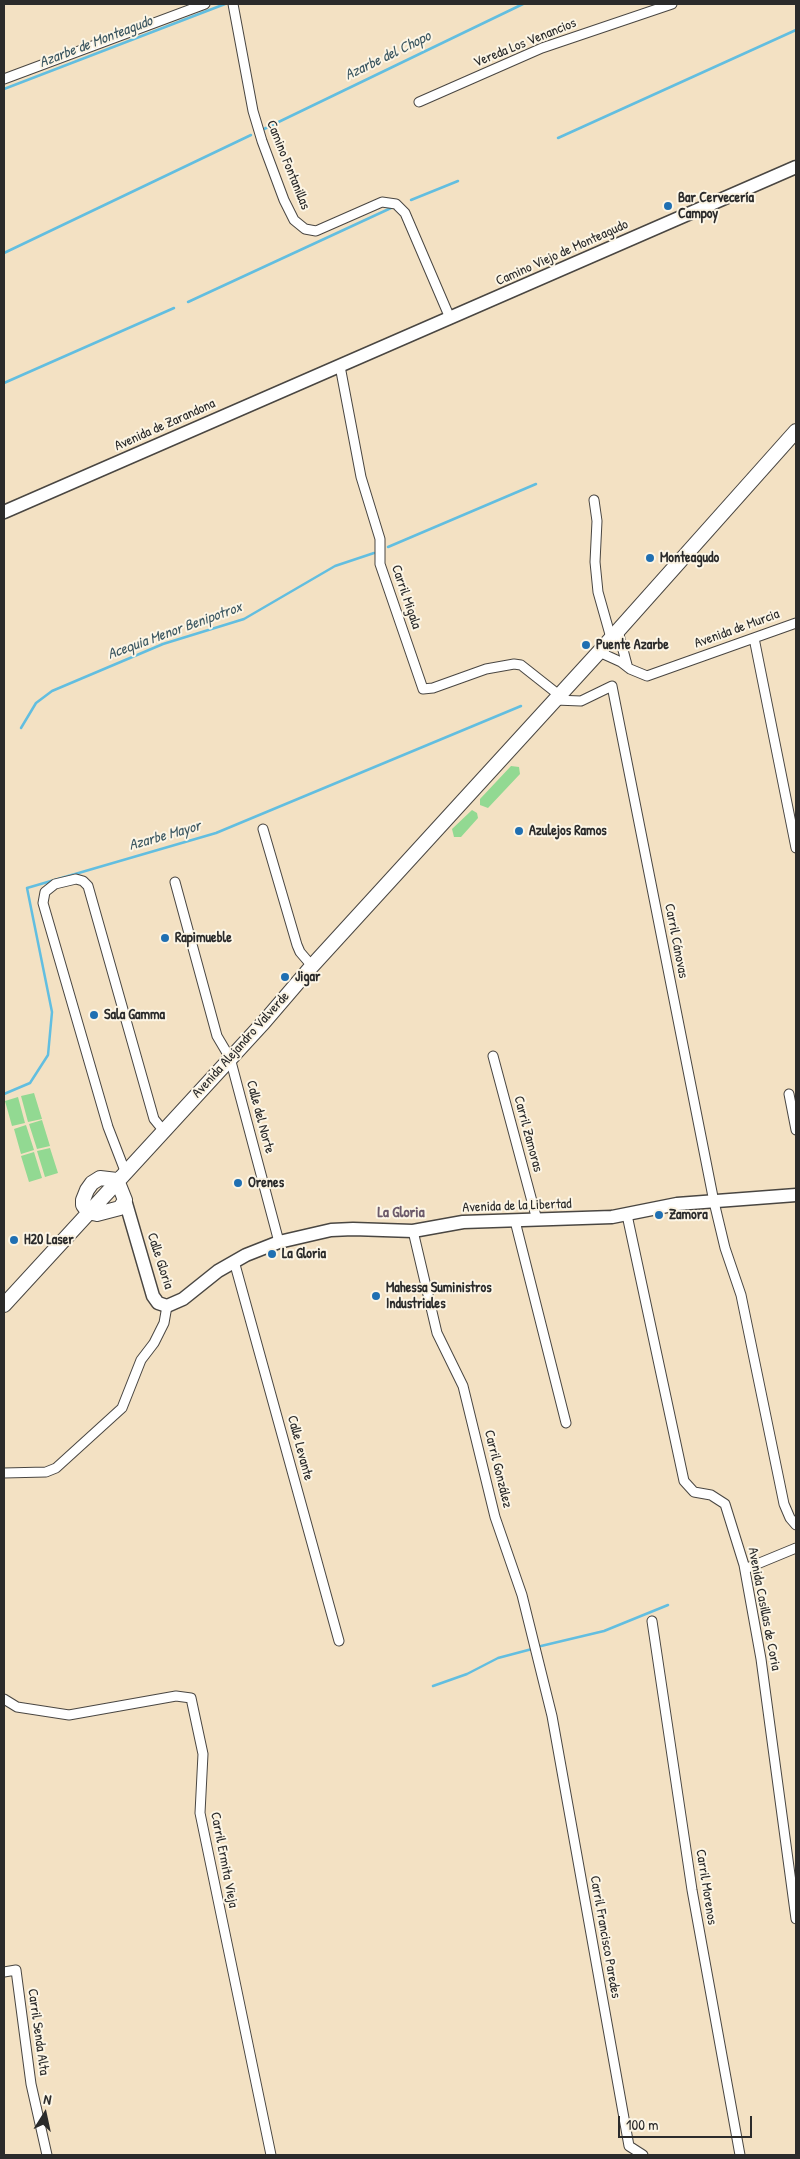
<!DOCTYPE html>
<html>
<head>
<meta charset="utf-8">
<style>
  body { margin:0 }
  #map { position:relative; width:800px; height:2159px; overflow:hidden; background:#f3e1c3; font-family:"Patrick Hand",sans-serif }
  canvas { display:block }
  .frame { position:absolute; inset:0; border:5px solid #2b2b2b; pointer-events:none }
  .north { position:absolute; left:20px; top:2089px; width:50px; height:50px; -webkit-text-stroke:4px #fcf5e5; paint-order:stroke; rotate:10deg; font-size:14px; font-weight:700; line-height:20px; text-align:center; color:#2b2b2b }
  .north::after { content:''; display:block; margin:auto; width:18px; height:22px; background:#2b2b2b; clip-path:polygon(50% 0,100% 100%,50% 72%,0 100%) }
  .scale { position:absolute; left:618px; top:2116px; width:134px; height:22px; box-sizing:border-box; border:2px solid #2b2b2b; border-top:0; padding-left:6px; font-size:15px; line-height:18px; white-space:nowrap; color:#2b2b2b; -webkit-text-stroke:4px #fcf5e5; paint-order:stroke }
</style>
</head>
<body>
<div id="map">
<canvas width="800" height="2159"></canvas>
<div class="frame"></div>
<div class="north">N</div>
<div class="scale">100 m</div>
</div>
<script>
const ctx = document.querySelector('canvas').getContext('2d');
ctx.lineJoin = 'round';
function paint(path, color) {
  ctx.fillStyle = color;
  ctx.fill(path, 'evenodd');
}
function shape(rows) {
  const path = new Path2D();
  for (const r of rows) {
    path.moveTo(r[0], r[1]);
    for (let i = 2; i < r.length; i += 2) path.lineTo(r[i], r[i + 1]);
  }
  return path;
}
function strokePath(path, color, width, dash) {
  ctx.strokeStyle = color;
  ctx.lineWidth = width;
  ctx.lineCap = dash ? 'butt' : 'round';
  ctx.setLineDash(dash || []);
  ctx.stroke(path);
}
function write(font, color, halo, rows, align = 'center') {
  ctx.font = font + ' "Patrick Hand",sans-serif';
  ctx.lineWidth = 4;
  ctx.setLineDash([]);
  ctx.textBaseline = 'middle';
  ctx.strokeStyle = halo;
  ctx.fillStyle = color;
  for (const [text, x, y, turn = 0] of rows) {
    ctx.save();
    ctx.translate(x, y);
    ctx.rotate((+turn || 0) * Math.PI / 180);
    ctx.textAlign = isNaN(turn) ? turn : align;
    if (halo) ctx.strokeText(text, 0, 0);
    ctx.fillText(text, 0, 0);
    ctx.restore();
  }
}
const green = shape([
  [511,766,519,767,520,774,488,808,480,805,480,799],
  [472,810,477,813,478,818,461,837,454,837,452,829],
  [34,1093,42,1119,28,1122,21,1096],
  [18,1097,25,1123,12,1126,5,1101],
  [42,1120,50,1146,37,1149,29,1124],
  [26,1125,34,1150,21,1154,14,1129],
  [50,1148,58,1173,45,1177,37,1151],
  [34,1152,42,1178,29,1182,21,1156]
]);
const stream = shape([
  [4,89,225,4],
  [264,129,523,4],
  [558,138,796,30],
  [411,200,458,181],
  [4,253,251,135],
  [188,302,391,208],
  [4,383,174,308],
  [388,547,536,484],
  [21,728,36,703,52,691,163,644,244,619,335,566,374,553],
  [4,1094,30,1083,48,1055,52,1012,27,888,216,833,521,706],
  [541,1646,604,1631,668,1605],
  [433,1686,467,1674,498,1658,532,1649]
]);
const street = shape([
  [233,4,253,111,262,141,284,200,294,220,305,229,316,231,382,202,396,204,405,213,450,318],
  [4,79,205,4],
  [419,102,542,48,672,4],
  [340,366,361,477,380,539,380,564,423,689,433,688,486,669,514,664,521,665,559,695],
  [594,500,597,521,595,562,598,592,611,638],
  [618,631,627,665],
  [754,638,796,848],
  [599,652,621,662,630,669,647,676,796,623],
  [555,700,581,701,612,686,714,1202,725,1248,741,1295,784,1504,790,1518,796,1525],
  [263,829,297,945,300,952,312,966],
  [175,882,217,1036,230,1058,279,1242],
  [493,1056,537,1220],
  [789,1094,796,1130],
  [125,1171,108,1127,43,903,45,892,55,884,76,879,83,881,88,886,154,1119,163,1130],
  [627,1215,684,1481,694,1492,711,1495,725,1504,744,1565,761,1659,796,1919],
  [515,1221,566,1423],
  [413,1231,437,1333,463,1386,495,1517,522,1595,552,1716,629,2146,643,2155],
  [234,1261,339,1641],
  [4,1473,46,1472,56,1468,122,1408,141,1360,154,1343,164,1323,167,1306],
  [745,1569,796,1548],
  [652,1621,692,1890,740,2155],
  [4,1699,17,1707,69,1715,176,1696,191,1698,203,1754,200,1813,271,2155],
  [4,1972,16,1970,31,2084,47,2155]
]);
const secondary = shape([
  [4,512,796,167],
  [125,1200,153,1296,158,1303,167,1306,183,1299,218,1271,246,1255,279,1242,331,1230,353,1229,413,1231,463,1222,612,1217,677,1204,796,1195]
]);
const primary = shape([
  [100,1178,117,1180,125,1200,120,1208,97,1214,88,1212,83,1205,83,1200,87,1190,92,1183,100,1178],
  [4,1305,264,1022,312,966,599,652,796,431]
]);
const markers = [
  [668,206,5,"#1f6fb2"],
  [650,558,5,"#1f6fb2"],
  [586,645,5,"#1f6fb2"],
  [519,831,5,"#1f6fb2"],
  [165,938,5,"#1f6fb2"],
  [285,977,5,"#1f6fb2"],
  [94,1015,5,"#1f6fb2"],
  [238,1183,5,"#1f6fb2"],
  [659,1215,5,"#1f6fb2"],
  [14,1240,5,"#1f6fb2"],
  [272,1254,5,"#1f6fb2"],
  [376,1296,5,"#1f6fb2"]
];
const streetNames = [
  ["Vereda Los Venancios",525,43,-22],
  ["Camino Fontanillas",288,165,68],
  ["Camino Viejo de Monteagudo",562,253,-24],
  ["Avenida de Zarandona",165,425,-24],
  ["Carril Migala",406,597,71],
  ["Avenida de Murcia",737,629,-20],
  ["Carril Cánovas",676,941,79],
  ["Avenida Alejandro Valverde",241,1045,-48],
  ["Calle del Norte",260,1117,75],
  ["Carril Zamoras",528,1134,75],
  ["Avenida de la Libertad",517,1206,-2],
  ["Calle Gloria",160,1261,72],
  ["Calle Levante",300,1448,75],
  ["Carril González",498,1469,76],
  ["Avenida Casillas de Coria",764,1609,79],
  ["Carril Ermita Vieja",224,1860,79],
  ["Carril Morenos",706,1887,81],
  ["Carril Francisco Paredes",605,1937,80],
  ["Carril Senda Alta",38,2032,82]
];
const poiNames = [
  ["Bar Cervecería",678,198],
  ["Campoy",678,214],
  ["Monteagudo",660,558],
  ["Puente Azarbe",596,645],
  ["Azulejos Ramos",529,831],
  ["Rapimueble",175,938],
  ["Jigar",295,977],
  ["Sala Gamma",104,1015],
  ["Orenes",248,1183],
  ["Zamora",669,1215],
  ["H20 Laser",24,1240],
  ["La Gloria",282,1254],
  ["Mahessa Suministros",386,1288],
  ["Industriales",386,1304]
];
const waterNames = [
  ["Azarbe de Monteagudo",96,42,-21],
  ["Azarbe del Chopo",388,56,-26],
  ["Acequia Menor Benipotrox",175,631,-20],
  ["Azarbe Mayor",165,836,-16]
];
const neighbourhoodNames = [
  ["La Gloria",401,1213]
];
paint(green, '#92d992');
strokePath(stream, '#62bee0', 2.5);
strokePath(street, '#494642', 11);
strokePath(secondary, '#494642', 15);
strokePath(primary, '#494642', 16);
strokePath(street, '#fff', 9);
strokePath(secondary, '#fff', 12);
strokePath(primary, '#fff', 14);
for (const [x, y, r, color] of markers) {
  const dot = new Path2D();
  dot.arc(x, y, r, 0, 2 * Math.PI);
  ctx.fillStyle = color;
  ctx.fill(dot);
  strokePath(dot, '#fcf5e5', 2);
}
write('14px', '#2b2b2b', '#fcf5e5', streetNames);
write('bold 14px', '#2b2b2b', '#fcf5e5', poiNames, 'left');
write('italic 15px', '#3c5761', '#fcf5e5', waterNames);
write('bold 15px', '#6c5a6a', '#fcf5e5', neighbourhoodNames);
</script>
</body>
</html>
